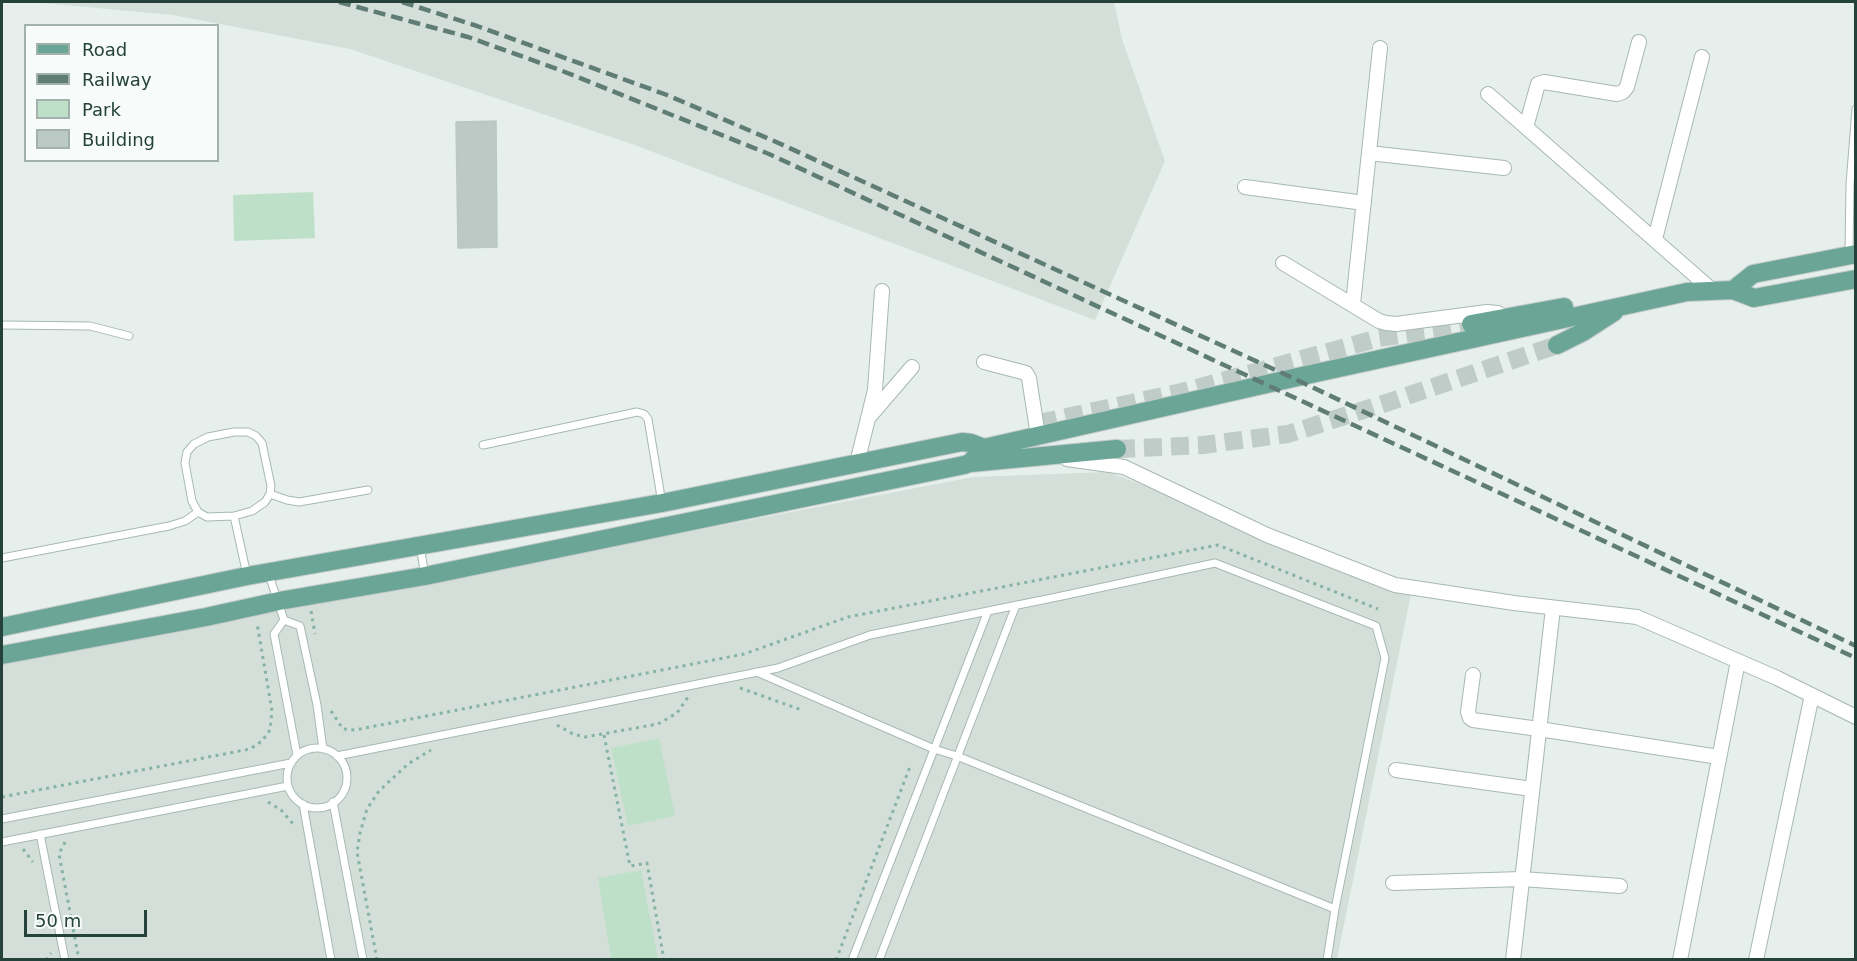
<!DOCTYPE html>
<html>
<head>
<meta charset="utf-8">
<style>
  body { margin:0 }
  #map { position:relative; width:1857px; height:961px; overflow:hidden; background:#e6efeb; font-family:"DejaVu Sans",sans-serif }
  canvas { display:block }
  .frame { position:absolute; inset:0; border:3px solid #24423a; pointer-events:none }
  .legend { position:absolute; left:24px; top:24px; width:195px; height:138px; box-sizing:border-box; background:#f7fbf9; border:2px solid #a3b1ad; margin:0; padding:8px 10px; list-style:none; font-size:18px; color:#24423a }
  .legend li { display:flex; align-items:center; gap:12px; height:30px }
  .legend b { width:30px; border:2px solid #a3b1ad }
  .scale { position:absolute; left:24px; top:910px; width:123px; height:27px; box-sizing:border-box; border:3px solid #24423a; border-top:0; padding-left:8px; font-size:18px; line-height:21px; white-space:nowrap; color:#24423a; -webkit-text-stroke:4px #f7fbf9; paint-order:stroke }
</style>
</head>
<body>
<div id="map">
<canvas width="1857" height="961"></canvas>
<div class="frame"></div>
<ul class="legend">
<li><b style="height:8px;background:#6aa596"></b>Road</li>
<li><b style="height:8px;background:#5f7d75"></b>Railway</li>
<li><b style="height:16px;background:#bfe0c8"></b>Park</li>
<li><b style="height:16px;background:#bbcac4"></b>Building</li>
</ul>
<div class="scale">50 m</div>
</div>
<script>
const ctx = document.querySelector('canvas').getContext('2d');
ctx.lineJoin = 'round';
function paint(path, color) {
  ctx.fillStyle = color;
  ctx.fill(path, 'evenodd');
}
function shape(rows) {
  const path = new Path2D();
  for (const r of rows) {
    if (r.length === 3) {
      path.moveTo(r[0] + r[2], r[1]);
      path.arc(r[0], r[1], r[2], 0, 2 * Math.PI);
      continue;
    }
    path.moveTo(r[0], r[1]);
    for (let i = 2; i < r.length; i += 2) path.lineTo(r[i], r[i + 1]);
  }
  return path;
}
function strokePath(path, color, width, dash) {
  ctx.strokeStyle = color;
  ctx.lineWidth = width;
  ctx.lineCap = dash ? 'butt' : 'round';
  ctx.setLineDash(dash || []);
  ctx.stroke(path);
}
const built = shape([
  [32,2,1114,2,1122,39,1165,161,1095,320,632,144,350,49,173,15],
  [1108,472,1413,584,1337,959,2,960,2,664,973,477]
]);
const green = shape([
  [313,192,315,238,234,241,233,195],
  [659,738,675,816,628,826,611,748],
  [641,870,658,959,611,959,598,878]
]);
const building = shape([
  [496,121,497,247,458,248,456,122,496,121]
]);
const primaryTunnel = shape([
  [1039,423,1182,392,1379,338,1471,324],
  [1117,449,1203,445,1288,434,1392,401,1557,345]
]);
const path = shape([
  [311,611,315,634],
  [740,688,802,710],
  [331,711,343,729,355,730,744,654,848,617,1218,545,1378,609],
  [557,725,573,734,585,737,658,724,677,713,688,697],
  [604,735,630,866,647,863,664,960],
  [2,797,250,749,262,741,270,730,272,711,257,623],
  [268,802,281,810,294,825],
  [65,842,59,854,79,960],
  [23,849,33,862],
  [46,960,51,953],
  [377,960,357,852,360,833,367,809,379,791,408,764,431,750],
  [836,960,911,764]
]);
const lane = shape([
  [1849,253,1850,184,1856,109],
  [2,325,90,326,129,336],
  [234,432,248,432,256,436,262,443,271,486,270,494,265,502,252,511,234,516,207,517,198,512,192,501,185,463,187,452,194,444,208,437,234,432],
  [483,445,637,412,644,414,648,419,662,503],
  [270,494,287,500,299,502,368,490],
  [234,516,247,575],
  [420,546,425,576],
  [2,558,169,526,185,521,198,512],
  [268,572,284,620],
  [284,620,300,626,317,705,323,749],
  [284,620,274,634,297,755],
  [757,672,934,749,957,756,1335,909],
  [317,778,30],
  [337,756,778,668,870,635,1057,597,1215,563,1376,626,1385,658,1335,909,1327,960],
  [333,802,363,960],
  [303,804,331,960],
  [2,819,291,763],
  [40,834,65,960],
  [2,842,288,786],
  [852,960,988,611],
  [879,960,1016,605]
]);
const street = shape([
  [1488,94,1713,291],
  [1526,127,1538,84,1544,82,1617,94,1623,92,1627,87,1639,42],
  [1369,153,1504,168],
  [1245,187,1364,203],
  [1655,239,1702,57],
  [1283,263,1379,321,1386,323,1396,324,1487,312,1498,313],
  [1353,304,1380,48],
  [984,362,1026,373,1029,378,1038,436],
  [870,416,912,367],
  [1067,459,1124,467,1267,535,1395,585,1514,603,1637,617,1777,678,1856,717],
  [857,463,875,390,882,291],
  [1473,675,1468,712,1470,718,1473,720,1539,729,1719,757],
  [1396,770,1532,789],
  [1393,883,1522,879,1620,886],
  [1513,960,1553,608],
  [1680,960,1738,661],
  [1756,960,1812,695]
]);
const primary = shape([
  [1733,290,1753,274,1856,254],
  [1471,324,1564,307],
  [1557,345,1583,332,1614,312],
  [970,463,1117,449],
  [2,627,247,576,662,503,962,442,971,443,984,448,1293,378,1687,292,1733,290,1754,298,1856,279],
  [2,655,206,617,279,601,425,576,964,465,970,463,984,448]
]);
const rail = shape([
  [339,2,468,37,560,70,769,154,1856,658],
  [402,2,477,26,667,95,774,141,1293,378,1856,646]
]);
paint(built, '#d4dfda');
paint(green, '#bfe0c8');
paint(building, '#bbcac4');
strokePath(building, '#b8c9c2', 1.5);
strokePath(primaryTunnel, '#bfccc8', 18, [18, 9]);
strokePath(lane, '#a8b8b2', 9);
strokePath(street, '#a8b8b2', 16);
strokePath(primary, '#c2cac8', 20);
strokePath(path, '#86b3a5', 3, [3, 4.5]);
strokePath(lane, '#fff', 7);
strokePath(street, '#fff', 14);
strokePath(primary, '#6aa596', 18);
strokePath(rail, '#5f7d75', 4.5, [12, 6]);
</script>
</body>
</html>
